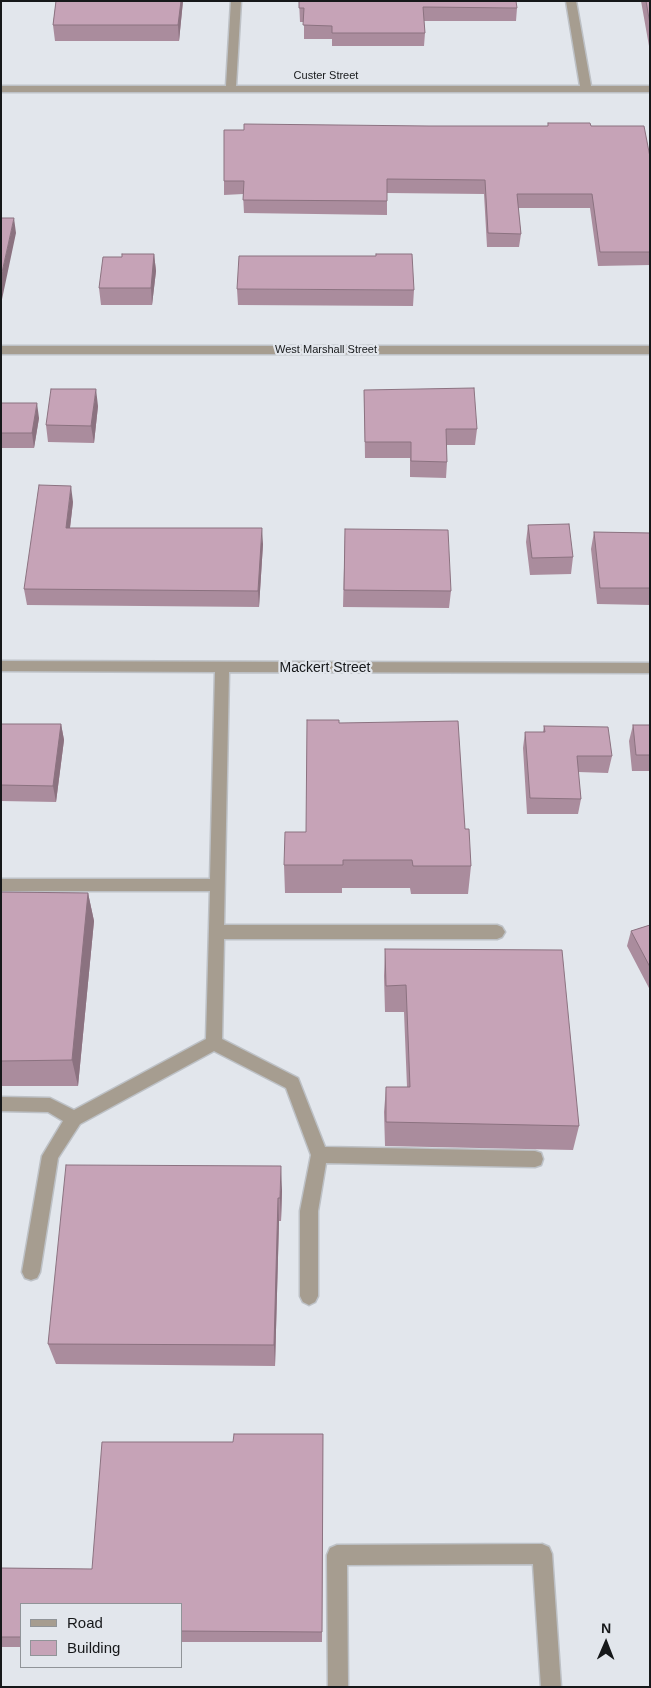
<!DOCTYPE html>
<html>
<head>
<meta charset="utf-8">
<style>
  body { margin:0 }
  #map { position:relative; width:651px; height:1688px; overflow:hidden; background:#e2e6ec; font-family:Helvetica,sans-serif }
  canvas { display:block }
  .frame { position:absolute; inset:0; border:2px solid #16181a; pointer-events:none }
  .legend { position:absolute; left:20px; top:1603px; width:162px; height:65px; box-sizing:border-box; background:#e2e6ec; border:1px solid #909498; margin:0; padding:6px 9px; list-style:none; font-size:15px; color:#16181a }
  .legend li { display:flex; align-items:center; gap:10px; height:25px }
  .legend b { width:25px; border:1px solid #909498 }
  .north { position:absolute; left:581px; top:1618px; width:50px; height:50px; -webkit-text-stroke:4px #e2e6ec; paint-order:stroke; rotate:1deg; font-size:14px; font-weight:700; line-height:20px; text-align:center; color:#16181a }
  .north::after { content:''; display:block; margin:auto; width:18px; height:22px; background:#16181a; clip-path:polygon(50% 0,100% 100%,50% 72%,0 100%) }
</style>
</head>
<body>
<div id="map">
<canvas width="651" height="1688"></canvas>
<div class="frame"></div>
<ul class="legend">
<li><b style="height:6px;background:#a69d90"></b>Road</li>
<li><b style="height:14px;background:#c6a3b7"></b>Building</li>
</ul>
<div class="north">N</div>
</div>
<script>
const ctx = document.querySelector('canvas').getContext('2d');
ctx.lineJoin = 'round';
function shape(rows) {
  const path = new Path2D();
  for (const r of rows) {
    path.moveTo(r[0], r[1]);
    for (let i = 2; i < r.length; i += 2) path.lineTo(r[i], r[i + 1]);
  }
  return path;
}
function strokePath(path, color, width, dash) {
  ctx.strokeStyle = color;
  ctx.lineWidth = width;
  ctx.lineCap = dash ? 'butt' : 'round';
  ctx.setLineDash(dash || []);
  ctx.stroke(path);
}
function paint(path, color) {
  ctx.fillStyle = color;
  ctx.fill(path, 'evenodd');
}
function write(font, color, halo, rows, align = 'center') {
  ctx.font = font + ' Helvetica,sans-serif';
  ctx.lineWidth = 4.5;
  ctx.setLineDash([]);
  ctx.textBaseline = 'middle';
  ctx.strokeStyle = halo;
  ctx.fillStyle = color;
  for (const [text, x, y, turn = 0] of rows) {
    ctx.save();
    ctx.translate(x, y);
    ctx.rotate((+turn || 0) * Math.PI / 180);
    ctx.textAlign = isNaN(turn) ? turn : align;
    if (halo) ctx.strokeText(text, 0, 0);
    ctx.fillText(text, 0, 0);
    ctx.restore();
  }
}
const minor = shape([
  [231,1,241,1,236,86,580,86,566,1,576,1,591,86,650,86,650,92,1,92,1,86,226,86,231,1],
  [1,346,650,346,650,354,1,354,1,346],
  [1,661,650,663,650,673,229,672,224,925,497,925,502,927,505,932,502,937,497,939,224,939,222,1039,298,1078,325,1147,535,1151,541,1153,543,1159,541,1165,535,1167,326,1163,318,1211,318,1296,315,1302,309,1305,303,1302,300,1296,300,1211,311,1155,286,1088,214,1051,80,1124,58,1158,40,1272,37,1278,31,1280,25,1278,22,1272,42,1156,63,1121,48,1112,1,1111,1,1097,50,1098,74,1110,206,1039,210,891,1,891,1,879,210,879,215,672,1,671,1,661],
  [542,1544,549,1547,552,1554,561,1687,541,1687,533,1564,347,1565,348,1687,328,1687,327,1555,330,1548,337,1545,542,1544]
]);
const wall = shape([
  [56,1,183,1,179,41,55,41,53,25],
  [299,1,517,8,516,21,424,21,425,33,424,46,332,46,332,39,304,39,304,22,300,22],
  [641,1,650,1,650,46,649,46],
  [548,123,591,126,650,157,650,265,598,266,590,208,518,208,521,234,519,247,487,247,484,194,387,193,387,215,244,213,243,194,224,195,224,181,429,126,548,126],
  [154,254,156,271,152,305,101,305,99,288,122,257],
  [237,289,414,290,413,306,238,305],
  [364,390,477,429,475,445,446,445,447,462,446,478,410,477,410,458,365,458],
  [1,403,39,418,34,448,1,448],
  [98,406,94,443,48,442,46,425],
  [73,502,70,528,263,544,259,607,27,605,24,589],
  [528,525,573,557,571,574,530,575,526,542],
  [345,529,451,591,449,608,343,607],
  [594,532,650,533,650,605,597,604,591,549],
  [339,723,465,829,471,866,468,894,411,894,410,888,342,888,342,893,285,893,284,865,306,832],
  [1,724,61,724,64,740,56,802,1,801],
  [633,725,650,725,650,771,632,771,629,741],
  [544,726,612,756,608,773,578,772,581,799,578,814,527,814,523,748,525,732,543,732],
  [1,892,88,893,94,921,78,1086,1,1086],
  [650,925,650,990,627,946,631,931],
  [385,949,579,1126,573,1150,385,1146,384,1112,386,1087,407,1087,404,1012,385,1012,384,976],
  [282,1190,281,1221,279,1221,275,1366,56,1364,48,1344],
  [323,1434,322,1642,181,1642,181,1604,21,1604,21,1647,1,1647,1,1568,92,1569,233,1442]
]);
const shadedWall = shape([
  [181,1,183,1,179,41,178,25],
  [14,218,16,233,1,304,1,277],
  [154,254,156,271,152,305,151,288],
  [96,389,98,406,94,443,91,426],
  [37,403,39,418,34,448,32,433],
  [71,486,73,502,68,544,66,528],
  [262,528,263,544,259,607,258,591],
  [61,724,64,740,56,802,53,786],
  [88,893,94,921,78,1086,72,1060],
  [281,1166,282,1190,281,1221,280,1198],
  [278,1198,279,1221,275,1366,274,1345]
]);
const building = shape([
  [56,1,181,1,178,25,53,25,56,1],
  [299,1,516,1,517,8,423,7,425,33,332,33,332,26,303,25,304,8,299,8,299,1],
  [646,1,650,1,650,24,646,1],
  [548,123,590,123,591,126,644,126,650,157,650,252,600,252,592,194,517,194,521,234,488,233,485,180,387,179,387,201,243,200,244,181,224,181,224,130,244,130,244,124,429,126,548,126,548,123],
  [1,218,14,218,1,277,1,218],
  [122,254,154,254,151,288,99,288,103,257,122,257,122,254],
  [376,254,412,254,414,290,237,289,239,256,376,256,376,254],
  [474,388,477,429,446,429,447,462,411,461,411,442,365,442,364,390,474,388],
  [51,389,96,389,91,426,46,425,51,389],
  [1,403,37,403,32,433,1,433,1,403],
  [39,485,71,486,66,528,262,528,258,591,24,589,39,485],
  [569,524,573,557,532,558,528,525,569,524],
  [345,529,448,530,451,591,344,590,345,529],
  [594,532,650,533,650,588,600,588,594,532],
  [307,720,339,720,339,723,458,721,465,829,469,829,471,866,413,866,412,860,343,860,343,865,284,865,285,832,306,832,307,720],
  [1,724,61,724,53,786,1,785,1,724],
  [633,725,650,725,650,755,636,755,633,725],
  [544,726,608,727,612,756,577,756,581,799,530,798,525,732,545,732,544,726],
  [1,892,88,893,72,1060,1,1061,1,892],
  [650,925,650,967,631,931,650,925],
  [385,949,562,950,579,1126,386,1122,386,1087,410,1087,406,985,386,986,385,949],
  [66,1165,281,1166,280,1198,278,1198,274,1345,48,1344,66,1165],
  [234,1434,323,1434,322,1632,181,1631,181,1604,21,1604,21,1637,1,1637,1,1568,92,1569,102,1442,233,1442,234,1434]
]);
const farStreetnames = [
  ["Custer Street",326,76],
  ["West Marshall Street",326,350]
];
const streetNames = [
  ["Mackert Street",325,668]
];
strokePath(minor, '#bdc1c6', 3);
paint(minor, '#a69d90');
paint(wall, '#aa8c9d');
paint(shadedWall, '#8b7280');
paint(building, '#c6a3b7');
strokePath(building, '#8b7280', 1);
write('11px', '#16181a', '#e2e6ec', farStreetnames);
write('14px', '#16181a', '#e2e6ec', streetNames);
</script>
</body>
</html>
